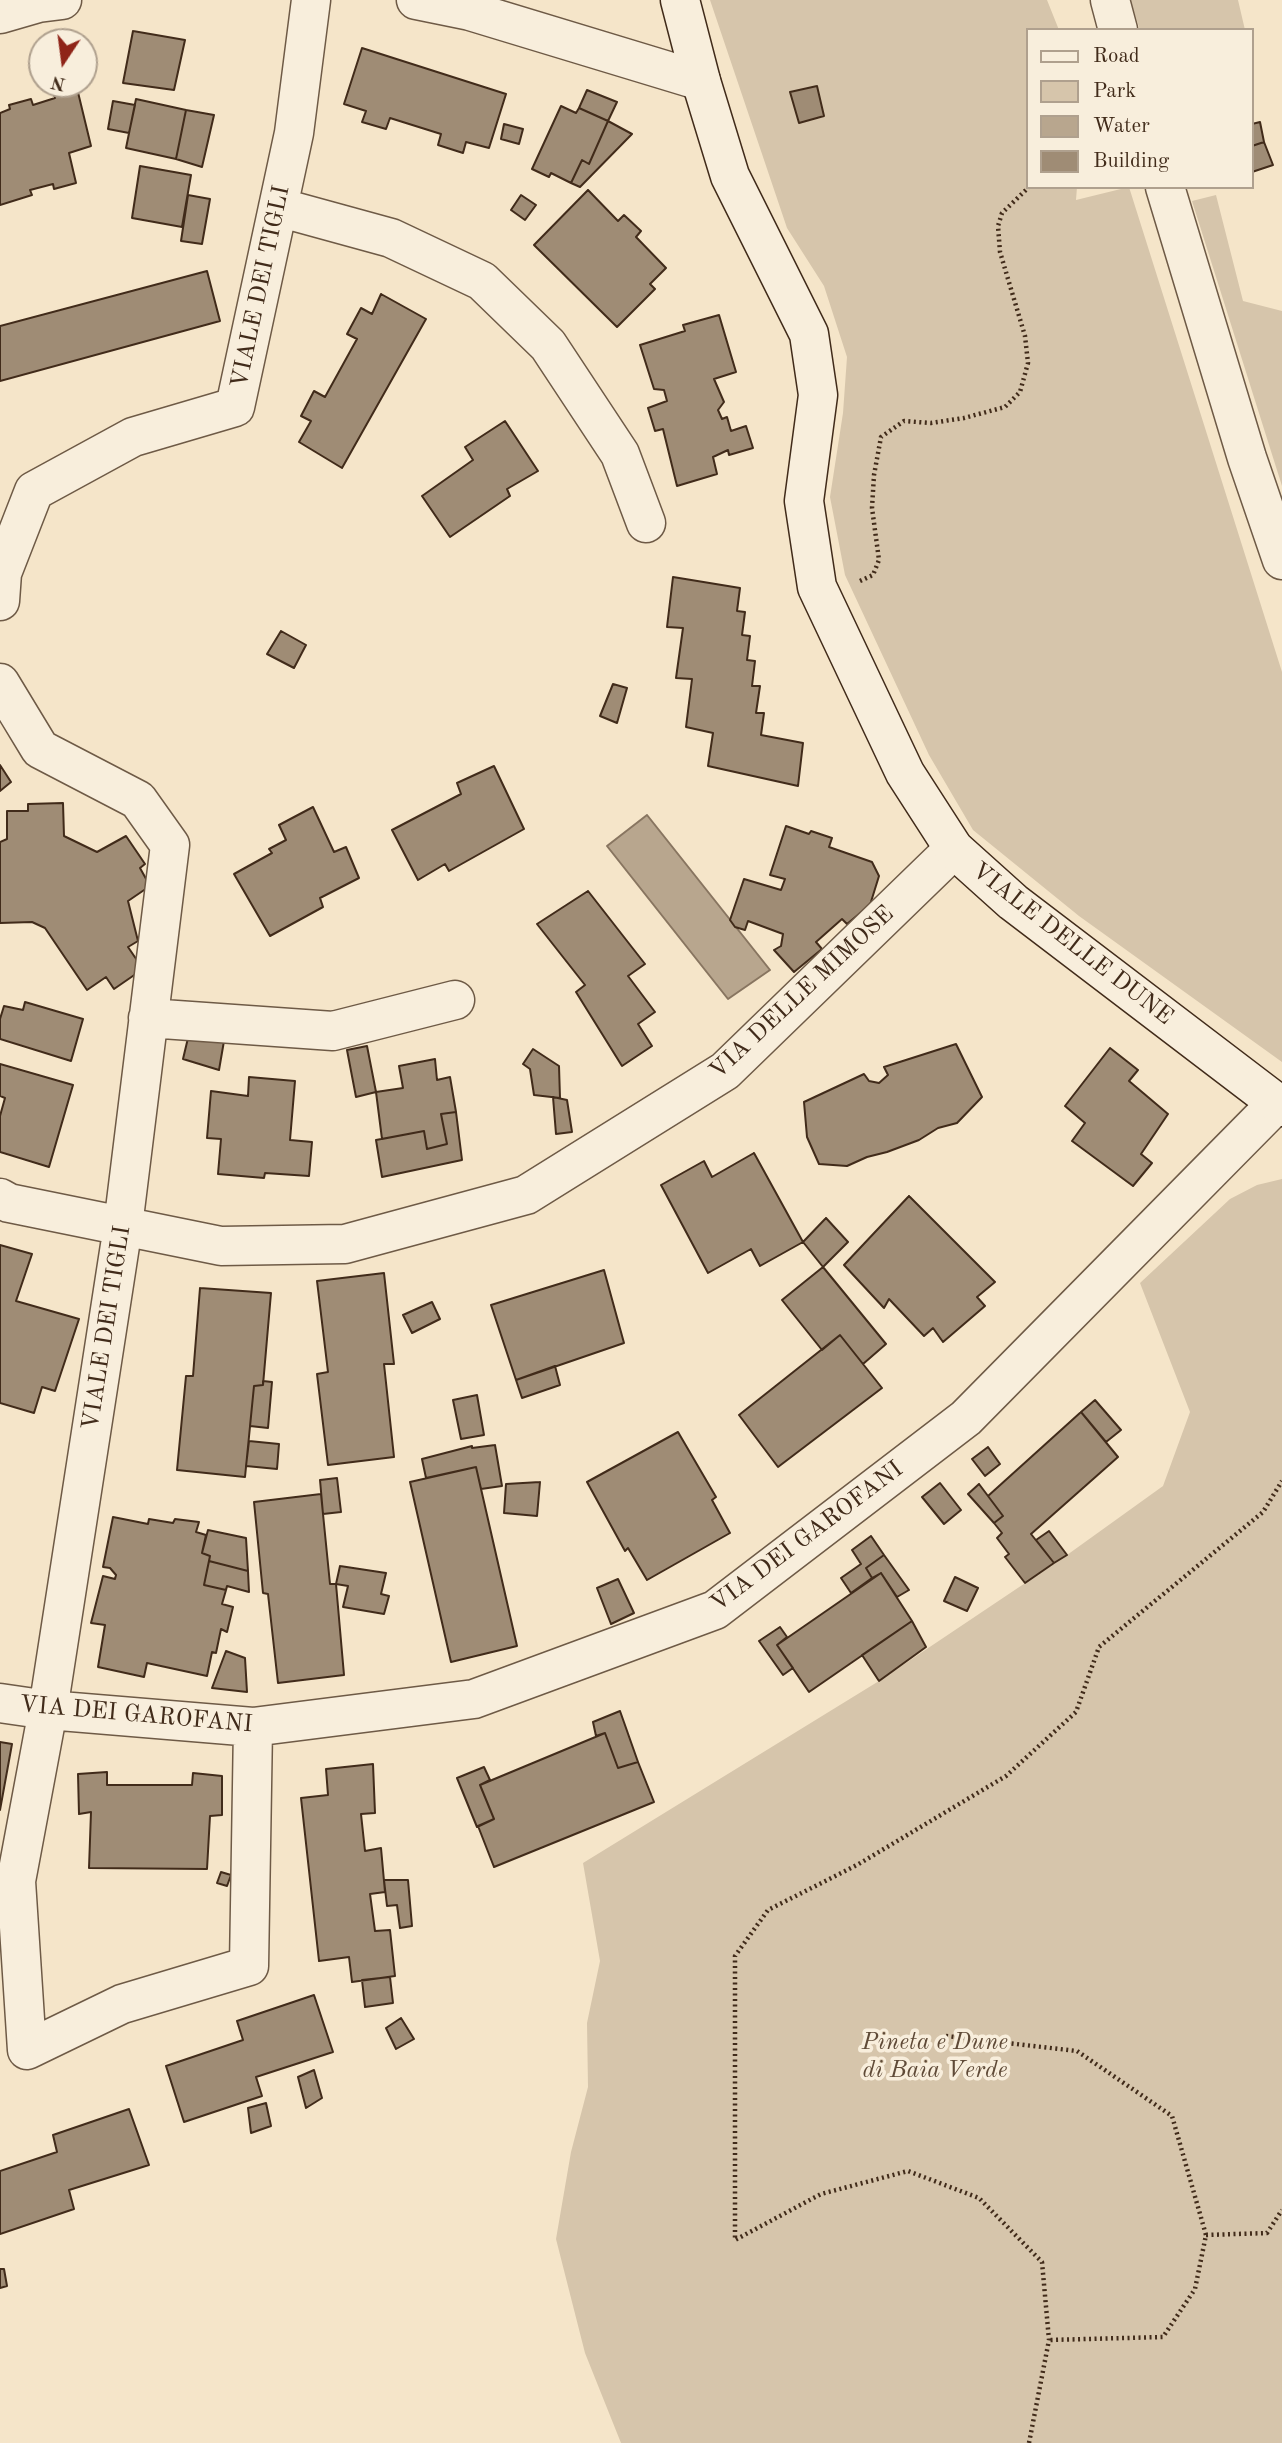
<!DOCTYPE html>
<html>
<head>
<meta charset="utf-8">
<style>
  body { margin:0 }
  #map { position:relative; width:1282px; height:2443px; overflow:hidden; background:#f5e5c9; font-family:"Old Standard TT",serif }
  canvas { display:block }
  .legend { position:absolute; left:1026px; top:28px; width:228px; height:161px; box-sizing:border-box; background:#f8eedc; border:2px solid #afa08e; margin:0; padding:9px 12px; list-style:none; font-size:21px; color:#412b1a }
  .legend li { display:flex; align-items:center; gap:14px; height:35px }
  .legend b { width:35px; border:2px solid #afa08e }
  .north { position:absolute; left:28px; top:28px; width:70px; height:70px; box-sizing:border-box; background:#f8eedc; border:2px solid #afa08e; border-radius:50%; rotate:193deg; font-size:19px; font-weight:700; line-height:28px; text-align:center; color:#412b1a }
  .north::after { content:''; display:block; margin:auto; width:24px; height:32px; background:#8f2418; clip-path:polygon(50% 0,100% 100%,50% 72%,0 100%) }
</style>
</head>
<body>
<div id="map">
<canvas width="1282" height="2443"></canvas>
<ul class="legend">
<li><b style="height:9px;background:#f8eedc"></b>Road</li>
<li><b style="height:19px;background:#d6c5ab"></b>Park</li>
<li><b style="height:19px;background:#b8a68e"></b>Water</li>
<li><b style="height:19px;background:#9f8c75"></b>Building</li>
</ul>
<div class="north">N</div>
</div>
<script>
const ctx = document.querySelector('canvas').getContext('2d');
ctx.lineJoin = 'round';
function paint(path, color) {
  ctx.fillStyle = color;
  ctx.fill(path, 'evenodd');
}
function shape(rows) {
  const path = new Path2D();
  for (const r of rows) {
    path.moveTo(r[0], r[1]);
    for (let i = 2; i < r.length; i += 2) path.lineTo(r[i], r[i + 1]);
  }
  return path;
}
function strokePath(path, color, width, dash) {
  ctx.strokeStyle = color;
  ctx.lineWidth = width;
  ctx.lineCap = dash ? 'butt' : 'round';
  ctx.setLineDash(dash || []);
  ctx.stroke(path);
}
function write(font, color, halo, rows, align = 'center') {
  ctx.font = font + ' "Old Standard TT",serif';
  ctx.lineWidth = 7;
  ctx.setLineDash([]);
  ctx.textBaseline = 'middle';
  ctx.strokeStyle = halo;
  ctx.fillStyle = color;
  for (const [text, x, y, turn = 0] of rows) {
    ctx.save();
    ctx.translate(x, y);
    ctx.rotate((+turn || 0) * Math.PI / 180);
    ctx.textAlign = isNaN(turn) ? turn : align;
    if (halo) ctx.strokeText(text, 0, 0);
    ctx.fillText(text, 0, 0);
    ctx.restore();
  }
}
const green = shape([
  [710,0,1047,0,1059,30,1028,30,1028,187,1077,187,1076,200,1129,187,1282,672,1282,1062,1079,916,973,830,929,755,845,575,830,497,843,413,847,357,824,286,787,228],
  [1130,0,1238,0,1245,30,1140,30],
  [1216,195,1243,301,1282,311,1282,486,1192,201],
  [1282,1179,1282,2443,621,2443,585,2353,556,2239,571,2152,588,2087,587,2023,600,1961,583,1863,879,1681,1067,1555,1163,1486,1190,1412,1140,1283,1230,1199,1257,1185]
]);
const water = shape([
  [647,815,770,970,728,999,607,846,647,815]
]);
const building = shape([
  [133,31,185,40,174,90,123,83,133,31],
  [362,48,506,94,489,148,466,142,463,153,438,145,441,134,390,118,386,129,362,122,366,111,344,104,362,48],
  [51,84,76,84,91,146,69,153,76,183,54,189,53,184,30,190,32,195,0,205,0,113,10,109,9,105,31,99,33,105,55,98,51,84],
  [817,86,824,116,799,123,790,92,817,86],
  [587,90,617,102,608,121,579,108,587,90],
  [136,99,186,110,176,159,126,148,136,99],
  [113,101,135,105,129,133,108,129,113,101],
  [561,106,576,113,579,108,608,121,589,164,582,160,571,183,551,173,549,177,532,169,561,106],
  [186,110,214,115,202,167,176,159,186,110],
  [608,121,632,134,580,187,571,183,582,160,589,164,608,121],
  [1260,122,1264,142,1252,146,1252,124,1260,122],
  [504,124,523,129,519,144,501,139,504,124],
  [1264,142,1273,165,1252,172,1252,146,1264,142],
  [140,166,191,175,182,227,132,218,140,166],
  [588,190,618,221,624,215,641,231,636,237,666,268,650,284,655,289,617,327,534,245,588,190],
  [188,195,210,199,202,244,181,241,188,195],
  [521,195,536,205,525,220,511,210,521,195],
  [207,271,220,321,0,381,0,326,207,271],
  [381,294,426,319,342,468,299,442,311,421,301,416,314,391,325,397,357,339,347,334,361,308,372,314,381,294],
  [719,315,736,372,714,379,724,402,718,410,722,419,727,417,731,431,746,426,753,448,729,455,728,450,713,457,717,474,677,486,663,429,655,431,648,408,667,401,664,390,654,389,640,345,685,331,683,325,719,315],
  [505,421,538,471,507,489,510,496,450,537,422,496,473,460,465,447,505,421],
  [673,577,740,588,737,611,745,612,742,635,750,636,747,660,755,661,752,686,760,686,756,713,764,713,761,735,803,743,798,786,708,766,713,733,686,727,692,679,676,678,683,628,667,627,673,577],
  [281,631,306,645,294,668,267,654,281,631],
  [613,684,627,688,617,723,600,716,613,684],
  [0,765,11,782,0,791,0,765],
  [494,766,524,829,449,871,445,864,418,880,392,830,461,794,457,783,494,766],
  [63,803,64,836,97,852,126,836,145,864,140,868,150,886,128,901,138,941,128,947,143,969,114,989,106,977,87,990,45,928,32,922,0,923,0,842,7,839,7,811,28,811,28,804,63,803],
  [313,807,334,852,346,847,359,878,320,898,323,907,270,936,234,874,272,853,269,849,286,840,279,825,313,807],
  [786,826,809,834,811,831,832,838,829,847,872,862,879,876,870,905,847,924,842,919,816,942,822,949,794,972,774,950,781,946,783,934,748,921,745,930,735,927,730,920,744,879,781,890,785,879,770,875,786,826],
  [588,891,645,964,628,976,655,1012,638,1024,652,1046,622,1066,576,992,585,985,537,924,588,891],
  [25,1002,83,1019,71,1061,0,1039,0,1019,4,1006,23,1010,25,1002],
  [188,1038,224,1041,219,1070,183,1059,188,1038],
  [956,1044,982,1097,957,1123,938,1128,919,1140,887,1152,867,1157,847,1166,819,1164,807,1137,804,1102,864,1074,869,1081,879,1083,888,1075,884,1067,956,1044],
  [367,1046,376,1092,356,1097,347,1050,367,1046],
  [1110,1048,1138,1070,1129,1081,1168,1114,1141,1154,1152,1163,1133,1186,1072,1141,1085,1123,1065,1106,1110,1048],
  [533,1049,559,1066,560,1098,534,1095,530,1069,523,1064,533,1049],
  [435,1059,437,1080,450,1077,456,1112,441,1114,447,1144,427,1149,424,1131,382,1139,376,1092,403,1088,399,1066,435,1059],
  [0,1064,73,1085,49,1167,0,1152,0,1116,5,1098,0,1096,0,1064],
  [249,1077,295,1081,290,1140,312,1142,309,1176,265,1173,264,1178,218,1174,221,1139,207,1138,211,1091,248,1096,249,1077],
  [553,1097,567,1100,572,1132,556,1134,553,1097],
  [456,1112,462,1160,382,1177,376,1140,424,1131,427,1149,447,1144,441,1114,456,1112],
  [754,1153,803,1242,760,1266,751,1249,708,1273,661,1185,704,1161,712,1177,754,1153],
  [909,1196,995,1282,977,1297,985,1306,943,1342,933,1328,924,1336,889,1299,884,1308,844,1265,909,1196],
  [826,1218,848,1242,823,1267,803,1242,826,1218],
  [0,1245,32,1254,16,1301,79,1319,55,1391,42,1387,34,1413,0,1403,0,1245],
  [823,1267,886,1344,863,1364,840,1335,822,1350,782,1300,823,1267],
  [604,1270,624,1343,516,1380,491,1305,604,1270],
  [384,1273,394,1364,384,1364,394,1457,328,1465,317,1374,328,1372,317,1281,384,1273],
  [200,1288,271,1293,263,1385,254,1386,245,1477,177,1470,186,1376,193,1376,200,1288],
  [432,1302,440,1319,412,1333,403,1315,432,1302],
  [840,1335,882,1388,778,1467,739,1415,840,1335],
  [555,1366,560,1385,522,1398,516,1380,555,1366],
  [263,1381,272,1382,268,1428,250,1426,254,1386,263,1385,263,1381],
  [477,1395,484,1435,461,1439,453,1400,477,1395],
  [1095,1400,1121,1430,1106,1442,1081,1412,1095,1400],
  [1081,1412,1118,1457,1031,1534,1054,1563,1025,1583,1005,1557,1009,1554,997,1538,1002,1533,994,1523,1003,1516,988,1496,1081,1412],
  [678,1432,716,1497,712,1500,730,1533,647,1580,628,1548,625,1551,587,1482,678,1432],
  [249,1441,279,1444,277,1469,246,1466,249,1441],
  [495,1445,502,1486,481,1489,476,1467,426,1478,422,1459,472,1446,472,1448,495,1445],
  [988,1447,1000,1464,985,1476,972,1459,988,1447],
  [476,1467,517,1646,451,1662,410,1482,476,1467],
  [337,1478,341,1512,323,1514,320,1480,337,1478],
  [540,1482,537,1516,504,1513,506,1484,540,1482],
  [940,1483,961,1510,944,1524,922,1497,940,1483],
  [979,1484,1003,1516,994,1523,968,1494,979,1484],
  [321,1494,330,1584,336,1584,344,1675,278,1683,268,1594,263,1593,254,1502,321,1494],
  [113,1517,148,1524,149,1519,173,1523,175,1519,199,1522,196,1532,206,1535,202,1553,210,1556,204,1585,226,1590,222,1604,233,1607,227,1632,221,1629,216,1653,212,1652,207,1676,147,1663,144,1677,98,1667,105,1625,91,1623,103,1576,115,1579,116,1575,110,1568,103,1567,113,1517],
  [208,1530,246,1538,248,1571,209,1561,210,1556,202,1553,208,1530],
  [1049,1531,1067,1555,1054,1563,1036,1540,1049,1531],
  [871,1536,884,1555,866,1568,872,1578,851,1593,841,1578,861,1564,852,1550,871,1536],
  [884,1555,909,1590,897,1597,881,1573,872,1578,866,1568,884,1555],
  [209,1561,248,1571,249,1592,227,1586,226,1590,204,1585,209,1561],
  [340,1566,386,1573,381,1594,389,1596,384,1614,343,1607,348,1586,336,1584,340,1566],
  [881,1573,912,1621,809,1692,777,1645,881,1573],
  [955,1577,978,1588,967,1611,944,1601,955,1577],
  [618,1579,634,1613,611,1624,597,1588,618,1579],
  [912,1621,926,1647,879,1681,862,1655,912,1621],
  [780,1627,787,1637,777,1645,793,1668,783,1675,759,1641,780,1627],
  [226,1651,245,1658,247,1692,212,1688,226,1651],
  [620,1711,638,1762,618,1768,605,1733,596,1736,593,1722,620,1711],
  [605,1733,618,1768,638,1762,654,1802,494,1867,478,1826,494,1819,480,1785,605,1733],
  [0,1742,12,1744,0,1810,0,1742],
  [373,1764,375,1813,361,1814,365,1851,381,1848,385,1892,370,1894,375,1931,390,1930,395,1976,352,1982,349,1957,319,1961,301,1798,328,1795,326,1769,373,1764],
  [484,1767,490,1780,480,1785,494,1819,477,1827,457,1778,484,1767],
  [107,1772,107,1785,192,1785,193,1773,222,1776,222,1815,210,1816,207,1869,89,1868,91,1812,79,1814,78,1774,107,1772],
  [221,1872,231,1875,227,1886,217,1883,221,1872],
  [384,1880,408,1880,412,1926,400,1928,397,1905,387,1906,384,1880],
  [390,1977,393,2003,365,2007,362,1980,390,1977],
  [314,1995,333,2052,256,2077,262,2096,184,2122,166,2066,243,2040,237,2021,314,1995],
  [401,2018,414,2039,396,2049,386,2028,401,2018],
  [314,2070,322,2098,306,2108,298,2077,314,2070],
  [266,2103,271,2126,251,2133,248,2108,266,2103],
  [129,2109,149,2165,69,2190,74,2209,0,2234,0,2171,57,2152,53,2135,129,2109],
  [0,2269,4,2269,7,2286,0,2288,0,2269]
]);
const path = shape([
  [860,581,873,575,879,560,872,508,874,475,881,437,904,421,931,423,964,418,1005,407,1020,392,1028,363,1025,336,1000,252,998,226,1002,213,1029,187],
  [946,2036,1077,2051,1172,2116,1206,2235,1195,2289,1163,2337,1049,2340],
  [1206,2235,1267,2233,1282,2210],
  [1029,2443,1049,2340,1042,2262,979,2198,908,2171,821,2194,735,2240,735,1956,768,1910,857,1865,1006,1776,1076,1712,1099,1647,1263,1512,1282,1481]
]);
const street = shape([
  [416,0,470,11,701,81],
  [1110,0,1118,30],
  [0,14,38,3,62,0],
  [1165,187,1247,458,1282,560],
  [278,207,391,238,482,281,548,345,620,454,646,523],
  [0,601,2,573,34,491,133,437,235,407,294,133,311,0],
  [0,683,40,749,138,800,170,845,123,1226,48,1710,16,1881,27,2050,122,2004,249,1966,253,1727],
  [148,1018,333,1031,455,1000],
  [0,1198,9,1203,221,1246,345,1244,526,1195,725,1071,954,849],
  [0,1703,48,1710,253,1727,474,1699,715,1610,966,1418,1277,1103]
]);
const secondary = shape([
  [680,0,701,81,730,176,809,334,818,395,804,501,817,587,905,773,954,849,1013,902,1282,1107]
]);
const streetNames = [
  ["VIALE DEI TIGLI",261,287,-78],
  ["VIALE DELLE DUNE",1072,944,38],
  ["VIA DELLE MIMOSE",802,993,-43],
  ["VIALE DEI TIGLI",107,1328,-81],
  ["VIA DEI GAROFANI",807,1537,-37],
  ["VIA DEI GAROFANI",136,1715,5]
];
const parkNames = [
  ["Pineta e Dune",935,2043],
  ["di Baia Verde",935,2071]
];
paint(green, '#d6c5ab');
paint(water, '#b8a68e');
strokePath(water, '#887560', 2);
paint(building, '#9f8c75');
strokePath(building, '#412b1a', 2);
strokePath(street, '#6e5a46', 41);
strokePath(secondary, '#412b1a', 41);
strokePath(path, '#412b1a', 4.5, [2, 3.5]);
strokePath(street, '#f8eedc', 38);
strokePath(secondary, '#f8eedc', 38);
write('24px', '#412b1a', '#f8eedc', streetNames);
write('italic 24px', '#5f4a37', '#f8eedc', parkNames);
</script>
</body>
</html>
